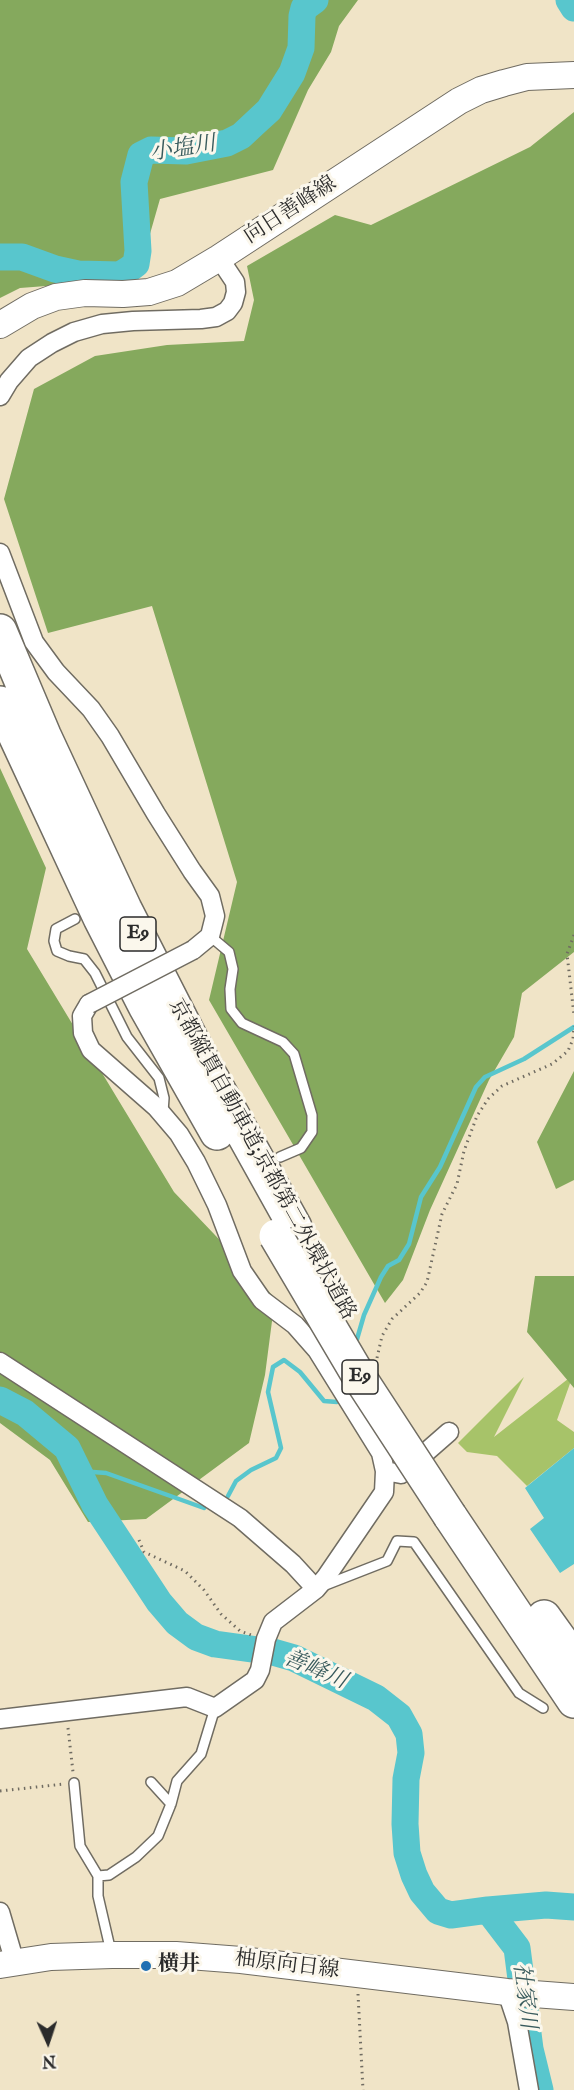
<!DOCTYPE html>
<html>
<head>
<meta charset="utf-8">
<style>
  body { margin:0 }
  #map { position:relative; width:574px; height:2090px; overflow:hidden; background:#f0e4c7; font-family:"IM FELL English",serif }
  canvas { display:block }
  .north { position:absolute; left:18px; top:2012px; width:60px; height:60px; -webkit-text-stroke:4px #fbf7ec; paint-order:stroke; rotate:177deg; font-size:16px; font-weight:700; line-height:24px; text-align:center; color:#2b2b2b }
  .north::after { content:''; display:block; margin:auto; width:21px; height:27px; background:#2b2b2b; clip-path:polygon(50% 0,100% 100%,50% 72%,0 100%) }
</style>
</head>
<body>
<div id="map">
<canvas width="574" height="2090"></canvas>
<div class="north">N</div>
</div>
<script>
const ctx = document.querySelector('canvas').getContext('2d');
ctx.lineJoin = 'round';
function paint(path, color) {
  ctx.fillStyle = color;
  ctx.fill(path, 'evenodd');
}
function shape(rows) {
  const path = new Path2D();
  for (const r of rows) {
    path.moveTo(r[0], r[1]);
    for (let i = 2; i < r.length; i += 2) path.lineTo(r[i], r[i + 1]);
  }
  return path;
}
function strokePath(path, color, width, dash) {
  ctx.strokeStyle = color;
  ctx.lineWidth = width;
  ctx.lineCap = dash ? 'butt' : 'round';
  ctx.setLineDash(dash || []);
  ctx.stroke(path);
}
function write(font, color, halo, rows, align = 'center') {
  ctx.font = font + ' "IM FELL English","Noto Serif JP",serif';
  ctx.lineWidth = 6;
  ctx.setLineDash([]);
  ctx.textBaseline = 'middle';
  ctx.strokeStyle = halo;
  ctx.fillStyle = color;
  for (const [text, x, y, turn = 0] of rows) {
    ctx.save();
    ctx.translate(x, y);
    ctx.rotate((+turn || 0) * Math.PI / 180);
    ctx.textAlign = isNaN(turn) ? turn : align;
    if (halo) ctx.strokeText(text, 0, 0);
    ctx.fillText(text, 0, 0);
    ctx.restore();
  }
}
const green = shape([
  [573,1375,557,1420,574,1432,574,1448,527,1486,497,1456,467,1452,458,1443,524,1377,494,1437]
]);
const forest = shape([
  [0,0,358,0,339,26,331,52,308,90,273,170,160,199,137,279,20,288,0,298],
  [574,112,574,952,522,993,514,1037,489,1080,430,1210,403,1280,385,1303,209,1000,237,882,152,606,48,633,4,499,34,389,95,356,167,345,244,341,254,300,247,266,335,215,371,225,530,147],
  [0,768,46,868,27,949,174,1192,275,1298,265,1375,249,1443,146,1519,88,1522,50,1460,0,1423],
  [574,1071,574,1180,556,1189,537,1142],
  [535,1276,574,1276,574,1388,527,1332]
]);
const water = shape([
  [574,1448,574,1564,560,1573,530,1529,544,1518,525,1488]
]);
const stream = shape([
  [355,1346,364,1315,381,1277,388,1266,399,1260,409,1244,421,1197,440,1167,476,1087,485,1077,524,1059,574,1027],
  [80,1471,106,1473,204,1508],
  [228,1496,236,1481,251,1470,276,1458,281,1448,268,1392,273,1367,284,1360,300,1372,324,1401,337,1402,339,1397]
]);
const river = shape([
  [569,0,574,8],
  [0,257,22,257,55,269,78,274,120,275,128,270,136,264,138,251,134,182,141,155,151,150,186,151,227,143,241,136,256,122,269,110,292,73,301,48,302,16,304,8,315,0],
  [0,1400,25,1413,67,1448,95,1505,159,1602,177,1623,196,1637,215,1644,273,1652,294,1658,376,1698,399,1716,409,1734,411,1753,406,1779,405,1824,407,1853,414,1875,422,1892,438,1911,451,1915,488,1910,546,1905,574,1907],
  [488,1910,517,1948,530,2049,540,2090]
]);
const path = shape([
  [574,935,567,954,574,1015],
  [377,1358,382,1336,392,1319,420,1293,427,1282,442,1214,457,1184,464,1151,477,1116,488,1099,502,1086,552,1064,568,1051,573,1039,574,1026],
  [139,1540,144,1552,185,1571,204,1590,221,1614,240,1631,251,1635],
  [68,1728,73,1772],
  [0,1791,64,1784],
  [358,1994,363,2090]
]);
const lane = shape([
  [75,919,56,929,54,941,57,951,69,956,84,959,95,973,127,1037,159,1078,164,1098,163,1112],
  [210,936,229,952,233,969,230,989,231,1009,242,1023,283,1042,294,1054,312,1115,312,1132,301,1148,280,1157],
  [323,1586,387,1561,397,1541,414,1542,519,1693,543,1708],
  [151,1782,171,1804],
  [74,1783,80,1846,98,1876],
  [111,1952,98,1896,98,1876,109,1875,136,1857,158,1836,171,1804,177,1781,201,1754,215,1708]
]);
const street = shape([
  [0,396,9,381,29,358,52,343,74,332,102,324,133,321,201,319,216,317,227,311,233,303,236,292,235,282,219,258],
  [0,553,34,642,56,672,91,709,110,736,156,814,192,871,210,896,215,916,210,936,193,950],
  [0,1362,240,1518,293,1564,316,1589],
  [385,1471,401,1474,449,1432],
  [0,1719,187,1697,215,1708,255,1680,260,1670,266,1639,273,1622,316,1589,326,1577,384,1492,385,1471,381,1453,317,1350,295,1325,262,1300,242,1271,217,1205,196,1162,179,1134,156,1107,91,1050,83,1033,82,1016,89,1004],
  [0,1912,15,1963],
  [507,1992,517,2022,529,2090]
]);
const secondary = shape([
  [0,325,32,306,56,297,85,293,123,294,149,292,177,283,219,258,459,101,481,90,504,83,527,77,574,75],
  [0,1965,51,1957,112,1955,176,1955,241,1960,507,1992,574,1997]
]);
const highway = shape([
  [0,631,44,735,125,909,203,1062,295,1227],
  [0,703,100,918,145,1006,217,1133],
  [450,1516,574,1701],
  [544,1617,574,1659]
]);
const streetBridge = shape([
  [89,1004,193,950]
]);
const highwayBridge = shape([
  [276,1236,360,1378,450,1516]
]);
const markers = [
  [146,1966,6,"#1f6fb2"]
];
const shields = [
  [138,934,36],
  [360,1377,36]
];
const shieldNames = [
  ["E9",138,934],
  ["E9",360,1377]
];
const streetNames = [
  ["向日善峰線",291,211,-33],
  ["京都縦貫自動車道;京都第二外環状道路",261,1160,61],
  ["柚原向日線",287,1966,7]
];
const poiNames = [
  ["横井",158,1966]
];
const waterNames = [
  ["小塩川",183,150,-9],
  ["善峰川",315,1671,23],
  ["社家川",523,1996,83]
];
paint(green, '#a7c369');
paint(forest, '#85a95d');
paint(water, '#58c6cd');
strokePath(stream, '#58c6cd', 4.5);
strokePath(river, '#58c6cd', 27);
strokePath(lane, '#706c62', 12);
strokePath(street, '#706c62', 21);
strokePath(secondary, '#706c62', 28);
strokePath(highway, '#706c62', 36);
strokePath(path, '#706c62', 3, [1.5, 4.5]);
strokePath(lane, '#fff', 9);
strokePath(street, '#fff', 18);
strokePath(secondary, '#fff', 26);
strokePath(highway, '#fff', 33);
strokePath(streetBridge, '#706c62', 21, []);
strokePath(highwayBridge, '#706c62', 36, []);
strokePath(streetBridge, '#fff', 18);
strokePath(highwayBridge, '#fff', 33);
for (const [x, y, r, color] of markers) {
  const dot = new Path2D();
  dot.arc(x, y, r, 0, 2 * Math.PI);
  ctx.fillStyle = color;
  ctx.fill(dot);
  strokePath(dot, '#fbf7ec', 2);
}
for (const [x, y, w] of shields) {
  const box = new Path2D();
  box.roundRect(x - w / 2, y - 17, w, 34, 4.5);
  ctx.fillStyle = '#fbf7ec';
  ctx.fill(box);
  strokePath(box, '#2b2b2b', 1.5);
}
write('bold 20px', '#2b2b2b', null, shieldNames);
write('21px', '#2b2b2b', '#fbf7ec', streetNames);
write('bold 21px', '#2b2b2b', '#fbf7ec', poiNames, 'left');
write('italic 22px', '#385a5c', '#fbf7ec', waterNames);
</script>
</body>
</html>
